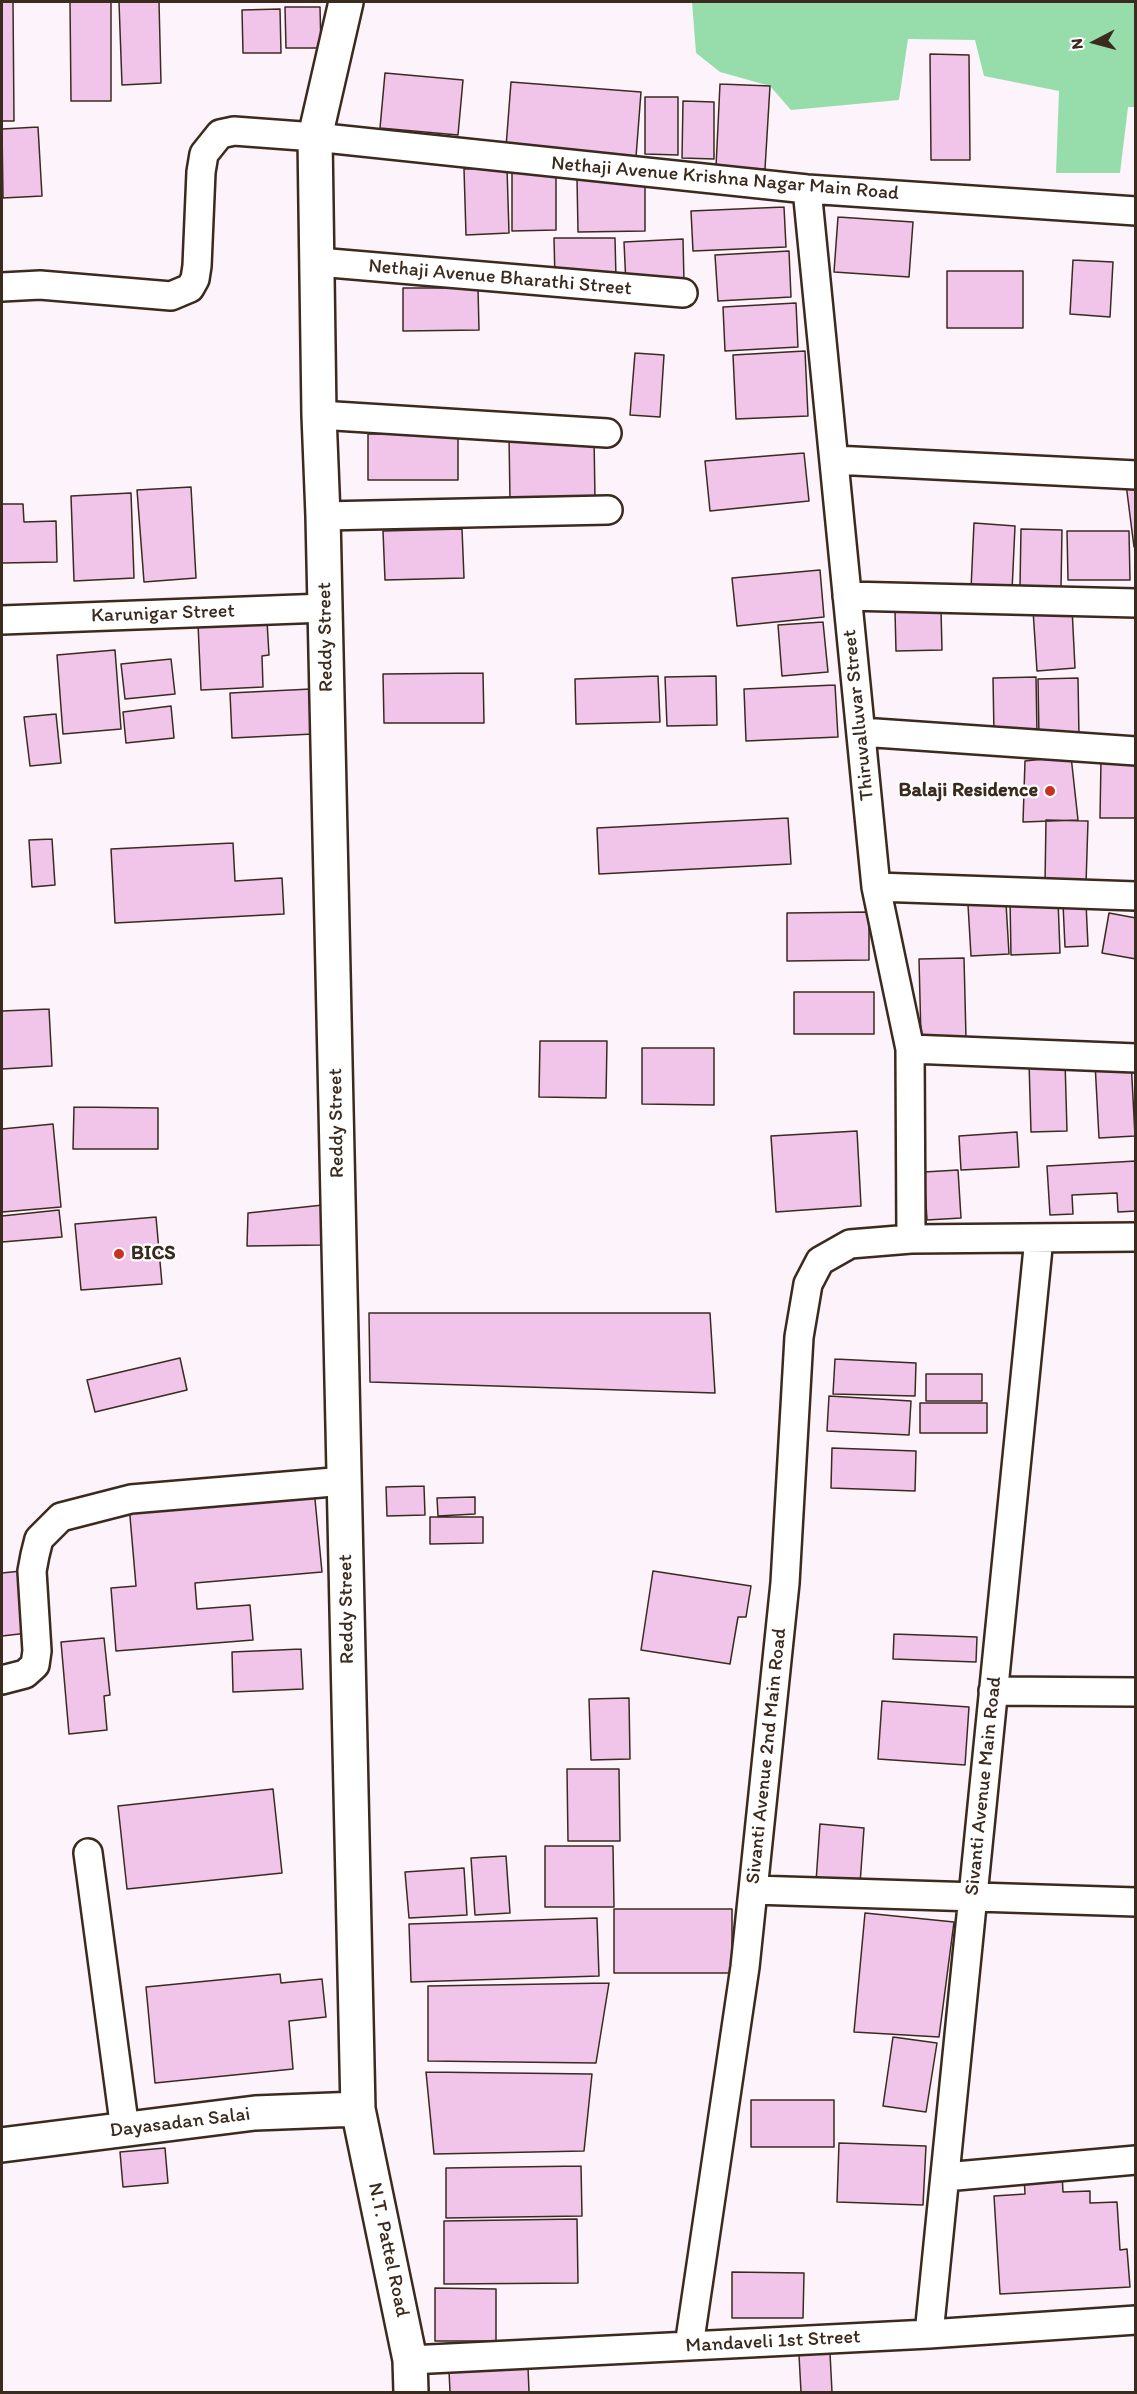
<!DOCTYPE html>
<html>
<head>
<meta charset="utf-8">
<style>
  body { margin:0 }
  #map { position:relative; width:1137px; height:2394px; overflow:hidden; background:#fcf3fb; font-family:Itim,sans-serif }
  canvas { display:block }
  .frame { position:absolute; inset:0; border:3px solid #3b2a1e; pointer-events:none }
  .north { position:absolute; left:1065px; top:12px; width:60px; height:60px; -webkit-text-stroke:4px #fff; paint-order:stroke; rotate:264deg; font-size:16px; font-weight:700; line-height:24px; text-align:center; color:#3b2a1e }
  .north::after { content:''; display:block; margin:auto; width:21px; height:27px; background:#3b2a1e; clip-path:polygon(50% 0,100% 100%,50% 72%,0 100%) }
</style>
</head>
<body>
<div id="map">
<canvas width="1137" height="2394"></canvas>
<div class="frame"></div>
<div class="north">N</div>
</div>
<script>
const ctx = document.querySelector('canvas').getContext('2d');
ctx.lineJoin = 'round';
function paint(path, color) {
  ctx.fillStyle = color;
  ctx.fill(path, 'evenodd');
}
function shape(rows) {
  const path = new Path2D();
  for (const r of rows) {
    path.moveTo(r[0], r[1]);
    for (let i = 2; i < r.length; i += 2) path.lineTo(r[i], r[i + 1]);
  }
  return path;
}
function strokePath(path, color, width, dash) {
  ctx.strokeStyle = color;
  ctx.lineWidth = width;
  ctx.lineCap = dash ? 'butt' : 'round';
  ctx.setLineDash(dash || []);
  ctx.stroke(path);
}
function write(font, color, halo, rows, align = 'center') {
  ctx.font = font + ' Itim,sans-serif';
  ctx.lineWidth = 4.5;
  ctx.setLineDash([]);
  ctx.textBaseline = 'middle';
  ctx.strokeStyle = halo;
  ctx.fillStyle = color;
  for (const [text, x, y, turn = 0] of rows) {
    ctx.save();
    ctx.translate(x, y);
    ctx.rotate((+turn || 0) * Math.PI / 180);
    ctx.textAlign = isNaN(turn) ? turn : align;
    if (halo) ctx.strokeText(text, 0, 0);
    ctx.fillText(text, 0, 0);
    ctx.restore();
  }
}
const green = shape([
  [692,2,1135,2,1135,107,1128,107,1120,173,1056,173,1059,91,984,76,975,40,908,39,899,100,791,110,770,86,720,72,696,53]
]);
const building = shape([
  [2,2,13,2,14,121,2,121,2,2],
  [70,2,111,2,111,101,71,101,70,2],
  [119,2,159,2,161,83,122,85,119,2],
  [285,7,320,7,321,48,286,48,285,7],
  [280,9,281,53,243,53,242,10,280,9],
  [930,54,969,55,970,160,931,160,930,54],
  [385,73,463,80,458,135,380,128,385,73],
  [511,82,641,92,636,157,506,147,511,82],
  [720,84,770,86,765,169,716,167,720,84],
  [645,97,678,97,678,155,645,154,645,97],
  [683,101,714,102,714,159,682,158,683,101],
  [38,127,42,196,3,198,2,129,38,127],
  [556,167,556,230,512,231,512,168,556,167],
  [507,168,509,233,466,235,464,169,507,168],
  [645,177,645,231,578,232,577,178,645,177],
  [784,207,786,247,693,251,691,211,784,207],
  [838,217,913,222,909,277,834,272,838,217],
  [554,238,615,238,616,279,555,280,554,238],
  [683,239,684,282,626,285,624,242,683,239],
  [789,251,791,297,718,301,715,255,789,251],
  [1073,260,1113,262,1110,317,1070,314,1073,260],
  [947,271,1023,271,1023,328,947,328,947,271],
  [403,288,478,288,479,330,403,331,403,288],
  [796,303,798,347,725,351,723,307,796,303],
  [805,351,808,416,736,419,733,355,805,351],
  [635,353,664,355,660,417,630,415,635,353],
  [368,434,458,434,458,480,368,480,368,434],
  [594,435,595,500,510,501,509,436,594,435],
  [804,453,809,501,710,511,705,461,804,453],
  [1136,483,1136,547,1134,547,1126,484,1136,483],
  [191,487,196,578,144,582,137,490,191,487],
  [131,493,134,578,74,581,71,496,131,493],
  [2,504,23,504,24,522,56,521,57,562,2,563,2,504],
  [974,523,1015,526,1012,591,971,589,974,523],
  [462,529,464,578,385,580,383,531,462,529],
  [1021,529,1062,530,1061,588,1020,586,1021,529],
  [1067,531,1129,531,1130,580,1068,580,1067,531],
  [820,570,824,617,737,626,732,578,820,570],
  [1072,608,1075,668,1037,671,1033,610,1072,608],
  [941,610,942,650,896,651,895,611,941,610],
  [267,621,269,655,262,656,263,687,201,690,198,624,267,621],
  [823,622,828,672,782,676,778,625,823,622],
  [115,650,121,729,63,734,57,655,115,650],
  [171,659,175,694,125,699,121,664,171,659],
  [483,673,484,723,384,723,383,674,483,673],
  [658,676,660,722,576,724,575,679,658,676],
  [716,676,717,725,667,726,665,677,716,676],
  [1036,677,1037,734,994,735,993,678,1036,677],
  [1078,678,1079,737,1039,738,1038,679,1078,678],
  [835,685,838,737,746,741,744,689,835,685],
  [311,689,313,734,232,738,230,693,311,689],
  [171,706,174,738,126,743,123,712,171,706],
  [56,714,61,763,30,766,24,717,56,714],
  [1071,756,1078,820,1023,822,1025,761,1071,756],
  [1101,760,1136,761,1136,818,1100,818,1101,760],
  [788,818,791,864,599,874,597,828,788,818],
  [1046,820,1088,821,1086,884,1045,883,1046,820],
  [52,839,55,885,32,887,29,840,52,839],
  [233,843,235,881,282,878,284,914,115,923,111,849,233,843],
  [1058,899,1060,953,1011,955,1010,900,1058,899],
  [1006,903,1009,954,971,956,968,905,1006,903],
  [1086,903,1088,946,1065,947,1063,904,1086,903],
  [869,912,869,960,787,961,787,913,869,912],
  [1109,913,1136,918,1136,959,1102,953,1109,913],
  [964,958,966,1038,921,1039,919,959,964,958],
  [794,992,874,992,874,1034,794,1034,794,992],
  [49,1009,52,1066,2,1069,2,1011,49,1009],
  [540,1041,607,1041,606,1098,539,1097,540,1041],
  [642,1048,714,1048,714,1105,642,1104,642,1048],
  [1131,1060,1135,1136,1099,1138,1095,1063,1131,1060],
  [1065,1061,1067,1131,1031,1132,1029,1062,1065,1061],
  [74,1107,158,1108,158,1149,73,1149,74,1107],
  [53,1124,61,1207,2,1212,2,1129,53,1124],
  [857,1131,861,1206,776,1212,771,1136,857,1131],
  [1017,1132,1019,1167,961,1170,959,1136,1017,1132],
  [1136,1161,1136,1211,1118,1212,1117,1193,1072,1195,1073,1214,1050,1215,1047,1166,1136,1161],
  [958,1170,961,1218,927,1220,924,1172,958,1170],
  [323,1205,323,1245,247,1246,248,1213,323,1205],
  [59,1210,62,1237,2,1242,2,1216,59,1210],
  [156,1217,162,1284,81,1290,75,1224,156,1217],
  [369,1313,710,1313,715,1393,370,1382,369,1313],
  [180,1358,187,1390,95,1412,87,1380,180,1358],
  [835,1359,916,1363,915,1396,833,1394,835,1359],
  [926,1374,982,1374,982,1401,926,1401,926,1374],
  [829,1396,911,1401,909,1435,827,1431,829,1396],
  [920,1403,987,1403,987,1433,920,1433,920,1403],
  [832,1448,916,1451,915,1491,831,1488,832,1448],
  [424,1486,425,1515,387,1516,386,1487,424,1486],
  [314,1489,322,1572,195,1583,197,1609,250,1605,253,1640,116,1651,111,1588,136,1586,129,1505,314,1489],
  [475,1497,475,1514,438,1516,437,1498,475,1497],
  [430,1517,483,1517,483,1543,430,1544,430,1517],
  [21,1571,28,1633,2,1636,2,1573,21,1571],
  [653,1571,751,1586,746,1617,738,1617,730,1664,641,1650,653,1571],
  [894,1634,977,1637,976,1662,893,1659,894,1634],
  [104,1638,110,1695,104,1696,107,1730,69,1734,61,1642,104,1638],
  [301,1649,303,1689,233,1692,232,1652,301,1649],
  [629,1698,630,1759,591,1760,589,1699,629,1698],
  [882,1701,969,1707,965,1765,878,1759,882,1701],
  [567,1769,619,1769,620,1841,568,1841,567,1769],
  [273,1789,282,1873,127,1889,118,1806,273,1789],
  [820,1824,864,1828,860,1884,816,1882,820,1824],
  [545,1846,613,1846,614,1907,545,1907,545,1846],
  [506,1856,510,1913,475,1915,471,1858,506,1856],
  [464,1868,467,1915,409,1918,405,1872,464,1868],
  [614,1909,732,1909,732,1973,614,1973,614,1909],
  [865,1913,954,1922,939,2037,854,2032,865,1913],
  [597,1918,599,1976,411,1982,409,1924,597,1918],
  [280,1974,281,1983,322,1979,326,2017,289,2021,293,2069,155,2083,146,1987,280,1974],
  [609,1983,596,2063,428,2061,428,1986,609,1983],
  [893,2037,937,2043,926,2112,883,2106,893,2037],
  [426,2072,592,2074,584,2151,434,2154,426,2072],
  [751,2100,834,2100,834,2147,751,2147,751,2100],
  [839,2143,926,2146,923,2205,837,2202,839,2143],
  [165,2148,168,2183,123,2187,120,2152,165,2148],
  [581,2166,582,2216,446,2218,446,2168,581,2166],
  [1062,2173,1063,2192,1090,2191,1090,2203,1117,2202,1120,2250,1127,2249,1130,2287,1000,2294,994,2196,1025,2194,1024,2176,1062,2173],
  [577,2219,578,2283,444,2284,444,2221,577,2219],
  [732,2272,804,2273,803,2318,732,2318,732,2272],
  [435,2288,496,2289,496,2341,435,2341,435,2288],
  [830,2353,832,2392,801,2392,799,2355,830,2353],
  [528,2367,529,2392,450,2392,449,2370,528,2367]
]);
const minor = shape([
  [807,189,876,887,910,1049,911,1239],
  [318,262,683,293],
  [2,287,40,285,171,296,190,288,195,279,197,266,201,172,204,154,220,134,234,131,315,137,807,189,1136,211],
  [319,415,607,433],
  [834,460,1136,475],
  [323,516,608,510],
  [847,596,1136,603],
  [2,620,325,608],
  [861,732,1136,751],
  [876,887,1136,896],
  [910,1049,1136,1058],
  [2,1680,25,1674,35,1665,37,1651,32,1571,35,1555,39,1539,61,1517,131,1499,345,1481],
  [993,1691,1136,1692],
  [88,1853,125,2130],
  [753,1890,1136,1902],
  [945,2177,1136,2160],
  [929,2334,1039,1238],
  [689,2346,745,1967,785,1583,799,1337,808,1284,820,1261,850,1244,911,1239,1136,1237],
  [410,2360,929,2334,1136,2320]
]);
const tertiary = shape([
  [346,2,315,137,319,415,323,516,358,2109,410,2360,411,2392],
  [2,2145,255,2113,358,2109]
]);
const markers = [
  [1050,791,6,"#c8321e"],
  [119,1254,6,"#c8321e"]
];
const streetNames = [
  ["Nethaji Avenue Krishna Nagar Main Road",725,179,5],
  ["Nethaji Avenue Bharathi Street",500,278,5],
  ["Karunigar Street",163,614,-2],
  ["Reddy Street",326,637,-91],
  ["Thiruvalluvar Street",859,715,-96],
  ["Reddy Street",337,1123,-91],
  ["Reddy Street",347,1609,-91],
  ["Sivanti Avenue 2nd Main Road",767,1756,-84],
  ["Sivanti Avenue Main Road",984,1786,-84],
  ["Dayasadan Salai",180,2123,-7],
  ["N.T. Pattel Road",388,2250,78],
  ["Mandaveli 1st Street",773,2342,-3]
];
const poiNames = [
  ["Balaji Residence",1038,791],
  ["BICS",131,1254,"left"]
];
paint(green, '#97ddab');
paint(building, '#f1c4e9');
strokePath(building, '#3b2a1e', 1.5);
strokePath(minor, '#3b2a1e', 32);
strokePath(tertiary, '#3b2a1e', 38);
strokePath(minor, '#fff', 27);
strokePath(tertiary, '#fff', 33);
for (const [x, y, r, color] of markers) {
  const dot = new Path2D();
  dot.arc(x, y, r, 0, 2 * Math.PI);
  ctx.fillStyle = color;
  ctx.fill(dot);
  strokePath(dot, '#fff', 2);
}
write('20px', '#3b2a1e', '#fff', streetNames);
write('bold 20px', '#3b2a1e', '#fff', poiNames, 'right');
</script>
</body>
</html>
